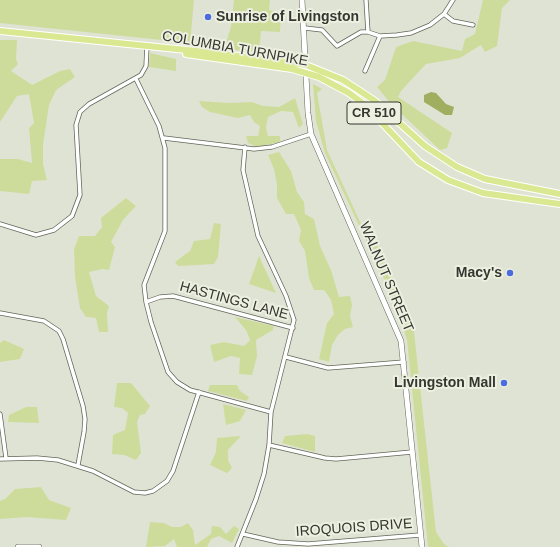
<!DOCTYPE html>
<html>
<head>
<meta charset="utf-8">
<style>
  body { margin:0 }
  canvas { display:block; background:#dfe3d4 }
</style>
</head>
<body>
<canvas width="560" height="547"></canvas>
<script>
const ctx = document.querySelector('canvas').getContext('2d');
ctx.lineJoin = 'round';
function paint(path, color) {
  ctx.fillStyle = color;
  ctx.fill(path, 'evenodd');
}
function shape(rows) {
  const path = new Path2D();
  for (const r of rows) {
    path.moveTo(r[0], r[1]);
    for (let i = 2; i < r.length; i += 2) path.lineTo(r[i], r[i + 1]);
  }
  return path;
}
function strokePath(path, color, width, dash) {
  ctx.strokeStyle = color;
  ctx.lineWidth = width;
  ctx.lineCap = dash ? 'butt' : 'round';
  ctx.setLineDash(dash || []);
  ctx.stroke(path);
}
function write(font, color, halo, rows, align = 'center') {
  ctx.font = font + ' Arial,sans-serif';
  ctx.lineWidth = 4;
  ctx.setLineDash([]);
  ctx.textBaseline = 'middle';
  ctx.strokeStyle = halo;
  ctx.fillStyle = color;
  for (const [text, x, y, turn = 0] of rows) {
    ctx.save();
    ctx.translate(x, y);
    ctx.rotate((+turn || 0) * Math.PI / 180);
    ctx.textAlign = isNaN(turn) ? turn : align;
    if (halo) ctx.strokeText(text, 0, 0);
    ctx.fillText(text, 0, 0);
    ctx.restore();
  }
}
const green = shape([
  [0,0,194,0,190,43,0,23],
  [234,0,270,0,269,10,281,14,280,32,261,31,259,52,224,49,231,27],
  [483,0,510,0,502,8,497,46,485,52,481,45,460,58,426,64,401,91,398,97,452,133,447,148,440,150,391,104,377,87,385,80,396,47,413,41,462,51,465,39,475,34],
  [0,40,17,40,16,59,18,64,11,71,32,85,60,71,70,69,75,77,56,90,49,105,43,145,43,164,47,180,32,181,29,194,0,191,0,159,18,159,32,163,29,128,34,123,29,94,17,96,0,122],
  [150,53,176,59,176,71,149,67],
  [313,84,322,89,317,93,327,150,361,224,372,234,414,332,436,532,444,544,449,547,428,547,407,340,395,302,325,153,316,121],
  [295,98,303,124,299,128,293,112,281,111,268,117,266,128,268,136,280,136,280,142,257,147,248,143,246,136,258,136,260,126,254,122,250,115,238,118,210,112,202,107,199,101,229,103,252,102,263,106,279,107],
  [279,152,291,171,297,192,304,202,305,214,314,219,320,246,331,270,339,297,350,296,352,305,350,316,353,327,345,329,338,335,332,345,329,362,319,359,327,323,334,314,331,300,324,290,314,290,309,278,305,251,299,241,301,230,294,214,286,214,277,198,277,184,274,169,268,155],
  [126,198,136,206,123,220,111,242,115,247,109,270,103,269,89,272,96,296,109,306,107,313,108,332,99,332,96,318,86,317,80,308,75,277,74,249,79,236,95,236,102,227,101,218],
  [214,223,221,224,218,257,214,264,178,266,175,262,190,251,194,241,210,239],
  [259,256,276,293,249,284],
  [235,317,274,326,273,330,256,340,257,356,252,375,239,374,240,358,231,356,214,362,210,345,224,342,244,346,250,340,246,330],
  [4,340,24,349,20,359,0,362,0,343],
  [117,383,131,383,150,406,145,414,140,415,137,422,141,453,136,460,124,455,112,454,113,435,125,430,128,413,122,408,114,407],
  [210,385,237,385,240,391,249,397,247,401,208,391],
  [223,404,246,410,240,421,226,425],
  [26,407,37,407,39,423,8,422,9,415],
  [307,434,315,436,315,452,282,443,285,436],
  [241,436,228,450,228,460,232,468,227,473,210,465,216,452,217,438],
  [41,487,49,500,71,508,66,520,27,517,0,519,0,501,5,499,15,489],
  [150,522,164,523,172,527,181,527,188,523,193,530,195,545,211,534,212,526,220,527,226,534,234,526,239,529,232,543,219,536,211,539,207,547,177,547,174,539,165,546,146,547]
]);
const water = shape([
  [431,92,436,93,446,104,454,107,452,115,445,115,424,102,424,95]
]);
const street = shape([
  [366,0,368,32],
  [444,14,453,21,473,25],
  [305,28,322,30,337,46,361,32,368,32,380,36,397,35,411,33,430,25,444,14,453,0],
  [365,71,380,36],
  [136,79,159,126,165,148,165,231,144,285,146,302,151,322,168,372,177,382,190,390,271,412],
  [164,138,254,149,272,147,311,134],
  [0,224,36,235,54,230,72,216,80,195,76,125,80,112,89,104,141,75,146,66,147,46],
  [146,302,160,297,173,296,293,328],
  [0,313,44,321,59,331,63,339,83,406,85,419,84,432,78,465],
  [286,357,328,368,404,362],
  [0,414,6,458],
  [269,445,325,458,336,459,412,452],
  [0,459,37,458,58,460,93,471,134,492,145,493,153,491,167,481,173,471,199,392],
  [243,534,278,542,308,544,420,535],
  [237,547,256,499,264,474,269,445,271,412,294,320,286,296,258,236,243,170,245,147]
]);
const secondary = shape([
  [302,0,308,113,311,134,401,341,422,547],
  [18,547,39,547]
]);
const primary = shape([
  [0,31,216,53,306,65,343,80,360,91,375,101,425,146,457,167,485,179,560,194],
  [186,54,292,69,319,77,349,93,365,105,419,162,448,180,483,193,560,204]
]);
const markers = [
  [208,17,4,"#4a6cdf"],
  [510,273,4,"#4a6cdf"],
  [504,383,4,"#4a6cdf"]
];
const shields = [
  [374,113,54]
];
const shieldNames = [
  ["CR 510",374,113]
];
const poiNames = [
  ["Sunrise of Livingston",216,17,"left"],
  ["Macy's",502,273],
  ["Livingston Mall",496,383]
];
const streetNames = [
  ["COLUMBIA TURNPIKE",235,49,10],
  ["WALNUT STREET",386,277,67],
  ["HASTINGS LANE",234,301,15],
  ["IROQUOIS DRIVE",354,528,-4]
];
paint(green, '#cedc9b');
paint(water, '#9faf5f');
strokePath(street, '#63665a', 5);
strokePath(secondary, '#63665a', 6);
strokePath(primary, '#fff', 8);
strokePath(street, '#fff', 3.5);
strokePath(secondary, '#fff', 5);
strokePath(primary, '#dae892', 6);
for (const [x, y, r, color] of markers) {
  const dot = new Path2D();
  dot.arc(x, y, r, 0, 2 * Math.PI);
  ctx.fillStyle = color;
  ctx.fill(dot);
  strokePath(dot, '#edf0e1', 1.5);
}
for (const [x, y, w] of shields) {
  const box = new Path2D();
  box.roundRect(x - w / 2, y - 11, w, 22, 3);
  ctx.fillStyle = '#edf0e1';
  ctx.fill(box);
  strokePath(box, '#353731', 1);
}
write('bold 13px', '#353731', null, shieldNames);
write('bold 14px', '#353731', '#edf0e1', poiNames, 'right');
write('14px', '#353731', '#edf0e1', streetNames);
</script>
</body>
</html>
